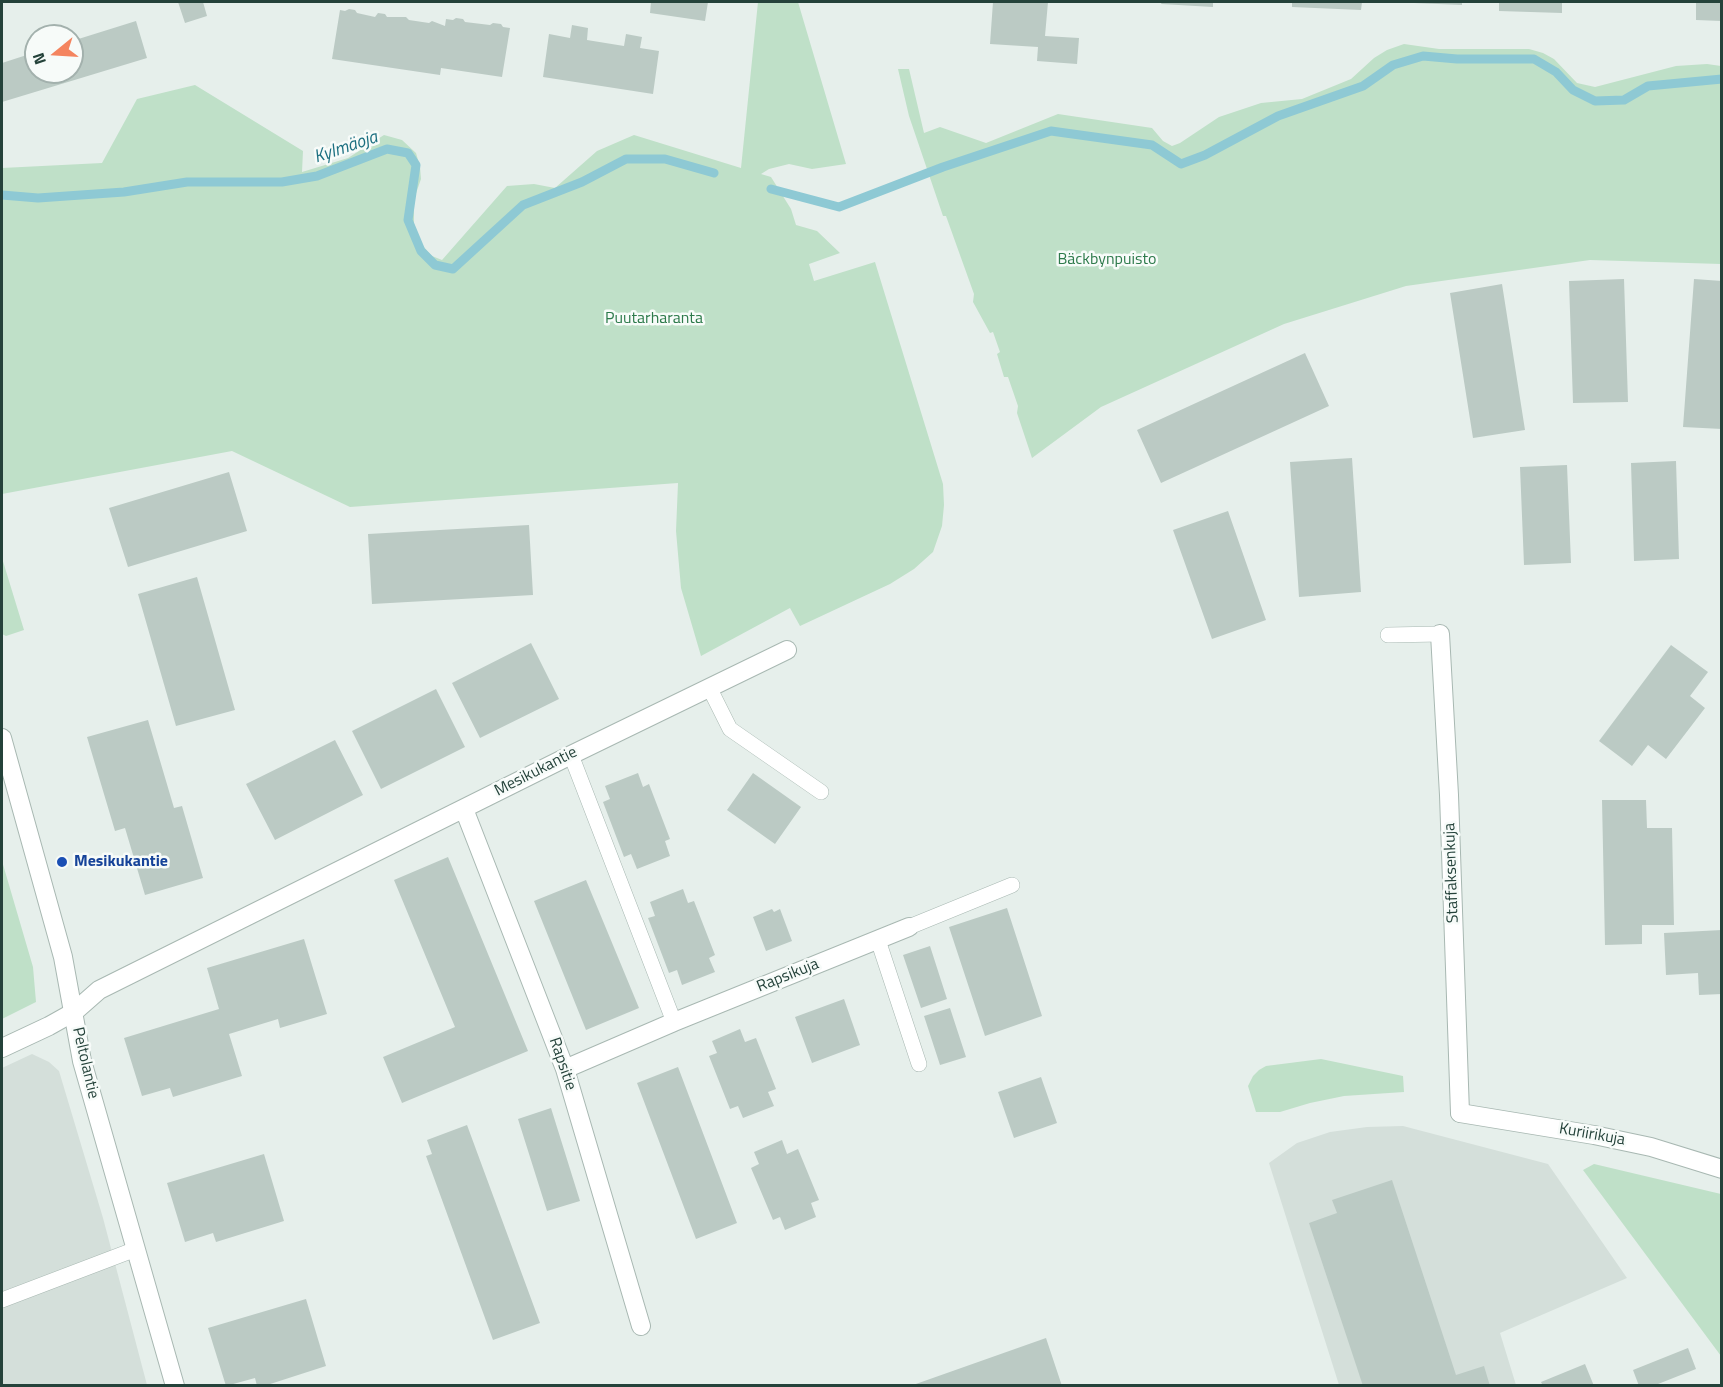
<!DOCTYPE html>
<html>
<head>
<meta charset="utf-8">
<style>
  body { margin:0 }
  #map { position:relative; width:1723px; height:1387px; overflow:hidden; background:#e6efeb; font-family:"Titillium Web",sans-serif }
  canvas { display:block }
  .frame { position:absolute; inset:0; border:3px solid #24423a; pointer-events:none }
  .north { position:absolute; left:24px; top:24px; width:60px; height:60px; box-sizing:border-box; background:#f7fbf9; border:2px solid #a3b1ad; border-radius:50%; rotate:252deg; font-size:16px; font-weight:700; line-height:24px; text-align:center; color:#24423a }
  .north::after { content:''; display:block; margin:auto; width:21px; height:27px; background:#f4845f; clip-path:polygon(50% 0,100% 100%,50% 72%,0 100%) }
</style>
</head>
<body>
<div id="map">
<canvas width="1723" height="1387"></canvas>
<div class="frame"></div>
<div class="north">N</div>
</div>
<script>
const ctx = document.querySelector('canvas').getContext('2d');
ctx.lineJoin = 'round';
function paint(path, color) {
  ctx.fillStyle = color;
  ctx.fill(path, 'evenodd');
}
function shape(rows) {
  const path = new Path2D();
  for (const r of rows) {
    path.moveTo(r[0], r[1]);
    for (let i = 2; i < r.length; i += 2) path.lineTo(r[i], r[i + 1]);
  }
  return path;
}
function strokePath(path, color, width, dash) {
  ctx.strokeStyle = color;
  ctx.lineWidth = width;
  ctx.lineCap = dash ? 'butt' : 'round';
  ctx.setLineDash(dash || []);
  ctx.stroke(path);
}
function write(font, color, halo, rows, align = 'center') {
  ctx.font = font + ' "Titillium Web",sans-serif';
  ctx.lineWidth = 5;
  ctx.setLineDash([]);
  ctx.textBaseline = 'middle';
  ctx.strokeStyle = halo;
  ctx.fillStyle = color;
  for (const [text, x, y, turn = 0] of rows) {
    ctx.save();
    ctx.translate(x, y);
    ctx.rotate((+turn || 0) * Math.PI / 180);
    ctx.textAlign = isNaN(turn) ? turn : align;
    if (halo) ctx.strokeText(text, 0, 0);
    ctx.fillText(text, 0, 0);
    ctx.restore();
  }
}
const built = shape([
  [32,1054,49,1062,59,1071,103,1218,147,1385,2,1386,2,1068],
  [1403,1126,1548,1164,1627,1278,1500,1333,1516,1385,1339,1385,1269,1163,1297,1143,1330,1132,1367,1127]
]);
const green = shape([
  [758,2,798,2,846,164,812,169,789,164,769,169,761,174,771,177,791,209,796,225,817,231,840,253,809,264,814,281,875,262,943,484,944,505,942,526,933,552,914,569,890,584,800,626,790,608,701,656,681,588,676,531,678,483,350,507,232,451,2,494,2,168,102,163,137,99,195,85,303,151,302,172,348,158,384,135,402,140,416,153,420,167,421,179,414,199,414,224,422,245,432,256,442,260,507,186,534,184,555,188,597,151,634,135,741,168],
  [1404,44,1439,49,1529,49,1543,53,1554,59,1577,83,1595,87,1676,66,1707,64,1721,66,1721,264,1590,260,1406,286,1284,324,1101,407,1032,458,1017,413,1018,406,1008,377,1004,377,997,354,1000,352,993,332,990,333,973,302,974,294,946,216,943,216,909,116,898,69,909,69,924,133,940,127,986,143,1058,114,1152,128,1163,141,1172,146,1180,143,1219,117,1261,103,1302,99,1351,79,1374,58,1387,50],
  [2,558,24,630,6,636,2,634],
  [2,861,33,967,36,1002,2,1019],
  [1321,1059,1403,1076,1404,1092,1344,1096,1310,1103,1280,1112,1256,1112,1248,1086,1253,1076,1259,1070,1266,1066],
  [1594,1164,1721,1194,1721,1356,1583,1170]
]);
const stream = shape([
  [771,189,839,207,943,167,1051,131,1152,145,1181,164,1205,155,1278,116,1363,86,1393,65,1423,56,1457,59,1534,59,1556,72,1573,90,1595,101,1624,100,1648,86,1722,79],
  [2,195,38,198,124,192,187,182,282,182,317,176,387,149,408,153,416,165,408,220,421,251,435,265,453,269,523,205,582,182,626,159,665,159,714,173]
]);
const building = shape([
  [178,2,203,2,207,16,185,23],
  [651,2,708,2,705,21,650,13],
  [993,2,1048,2,1045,36,1079,38,1077,64,1037,61,1038,47,990,44],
  [1162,2,1213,2,1213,7,1161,4],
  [1292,2,1362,2,1361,10,1292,7],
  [1414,2,1462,2,1462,5,1414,3],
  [1499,2,1562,2,1562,13,1499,11],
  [1696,2,1722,2,1722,21,1696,20],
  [349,9,355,10,357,13,375,17,378,13,385,14,387,17,406,17,409,20,429,23,432,21,445,26,446,19,453,20,456,18,463,19,465,22,490,25,493,23,501,24,503,27,510,28,502,77,441,68,440,75,332,59,340,10,345,11],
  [136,21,147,58,2,102,2,63,36,52,36,72,72,72,72,41],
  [572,25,588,28,587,40,624,46,626,34,642,37,640,48,659,51,653,94,543,77,549,34,570,38],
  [1624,279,1628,402,1573,403,1569,281],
  [1694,279,1722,281,1722,429,1683,427],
  [1502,284,1525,430,1473,438,1450,293],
  [1305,353,1329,406,1161,483,1137,430],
  [1352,458,1361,592,1299,597,1290,462],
  [1676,461,1679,559,1634,561,1631,463],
  [1567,465,1571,563,1524,565,1520,467],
  [229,472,247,531,128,567,109,508],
  [1228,511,1266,620,1212,639,1173,530],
  [529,525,533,595,372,604,368,534],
  [197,577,235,710,176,726,138,594],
  [531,643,559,699,480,738,452,683],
  [1671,645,1708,672,1690,696,1705,708,1666,759,1648,745,1632,766,1599,741],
  [436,689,465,747,381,789,352,731],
  [148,720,174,808,182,806,203,878,145,895,125,828,115,831,87,737],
  [335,740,363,795,275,840,246,784],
  [638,773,643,787,649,784,670,839,665,841,670,856,637,869,631,854,624,857,603,802,610,799,605,786],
  [753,773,801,807,775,844,727,810],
  [1602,800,1646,800,1647,828,1672,828,1674,925,1642,925,1642,944,1605,945],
  [448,857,528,1051,402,1103,383,1057,455,1027,394,880],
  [586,880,639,1008,586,1030,534,901],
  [683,889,688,903,694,901,715,955,709,958,715,972,682,985,677,970,669,973,648,918,655,916,650,902],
  [1007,908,1042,1016,985,1036,949,927],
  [772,909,774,912,780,909,792,941,766,951,753,917],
  [1722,930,1722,994,1699,995,1698,973,1666,975,1664,933],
  [304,939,327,1014,280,1028,278,1019,229,1034,242,1076,173,1097,170,1088,142,1096,124,1038,219,1009,207,968],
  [930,946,947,999,921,1008,903,955],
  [844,999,860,1045,812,1063,795,1017],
  [950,1008,966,1057,940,1065,924,1016],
  [740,1029,745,1042,756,1038,776,1089,768,1092,774,1106,743,1118,738,1106,730,1109,709,1056,717,1053,712,1041],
  [678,1067,737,1223,696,1239,637,1083],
  [1041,1077,1057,1123,1014,1138,998,1092],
  [551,1108,580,1201,547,1211,518,1119],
  [467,1125,540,1323,493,1340,426,1156,432,1154,427,1140],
  [782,1140,787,1154,798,1149,819,1200,811,1203,816,1217,785,1230,780,1217,773,1220,751,1168,759,1164,754,1152],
  [264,1154,284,1221,216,1242,213,1233,185,1242,167,1183],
  [1392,1180,1456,1375,1484,1366,1490,1386,1363,1386,1309,1223,1337,1213,1332,1200],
  [306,1299,326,1366,264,1386,257,1386,255,1378,226,1386,208,1328],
  [1046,1338,1062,1386,913,1386,913,1385],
  [1688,1348,1696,1369,1653,1386,1639,1386,1633,1370],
  [1585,1364,1594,1386,1543,1386,1541,1382]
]);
const service = shape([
  [1388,635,1440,634],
  [709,687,730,729,821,792],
  [571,755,674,1022],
  [909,927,1012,885],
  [878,940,919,1064],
  [2,1300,136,1249]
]);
const minor = shape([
  [1440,634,1449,795,1460,1113],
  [464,809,565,1069,641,1326],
  [2,1048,49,1026,74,1012,99,990,571,755,787,650],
  [565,1069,674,1022,909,927]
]);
const tertiary = shape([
  [2,738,63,957,82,1061,175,1386],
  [1460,1113,1594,1135,1651,1147,1722,1169]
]);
const markers = [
  [62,862,6,"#1a4fb4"]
];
const parkNames = [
  ["Bäckbynpuisto",1107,260],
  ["Puutarharanta",654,319]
];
const streetNames = [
  ["Mesikukantie",536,772,-27],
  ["Staffaksenkuja",1452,873,-92],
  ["Rapsikuja",788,976,-22],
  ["Peltolantie",85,1063,77],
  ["Rapsitie",562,1064,71],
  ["Kuriirikuja",1592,1135,10]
];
const transitNames = [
  ["Mesikukantie",74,862]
];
const waterNames = [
  ["Kylmäoja",346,148,-19]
];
paint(built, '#d4dfda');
paint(green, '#bfe0c8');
strokePath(stream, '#8ec9d4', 9);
paint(building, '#bbcac4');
strokePath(service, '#a8b8b2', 16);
strokePath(minor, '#a8b8b2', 20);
strokePath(tertiary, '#a8b8b2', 20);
strokePath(service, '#fff', 15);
strokePath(minor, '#fff', 18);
strokePath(tertiary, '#fff', 18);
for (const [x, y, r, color] of markers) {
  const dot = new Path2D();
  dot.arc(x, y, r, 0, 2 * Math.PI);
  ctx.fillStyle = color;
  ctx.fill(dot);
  strokePath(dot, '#f7fbf9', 2);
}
write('16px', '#2d7a4b', '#f7fbf9', parkNames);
write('16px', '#24423a', '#f7fbf9', streetNames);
write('bold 16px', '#164399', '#f7fbf9', transitNames, 'left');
write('italic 18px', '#1c6f80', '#f7fbf9', waterNames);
</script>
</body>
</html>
